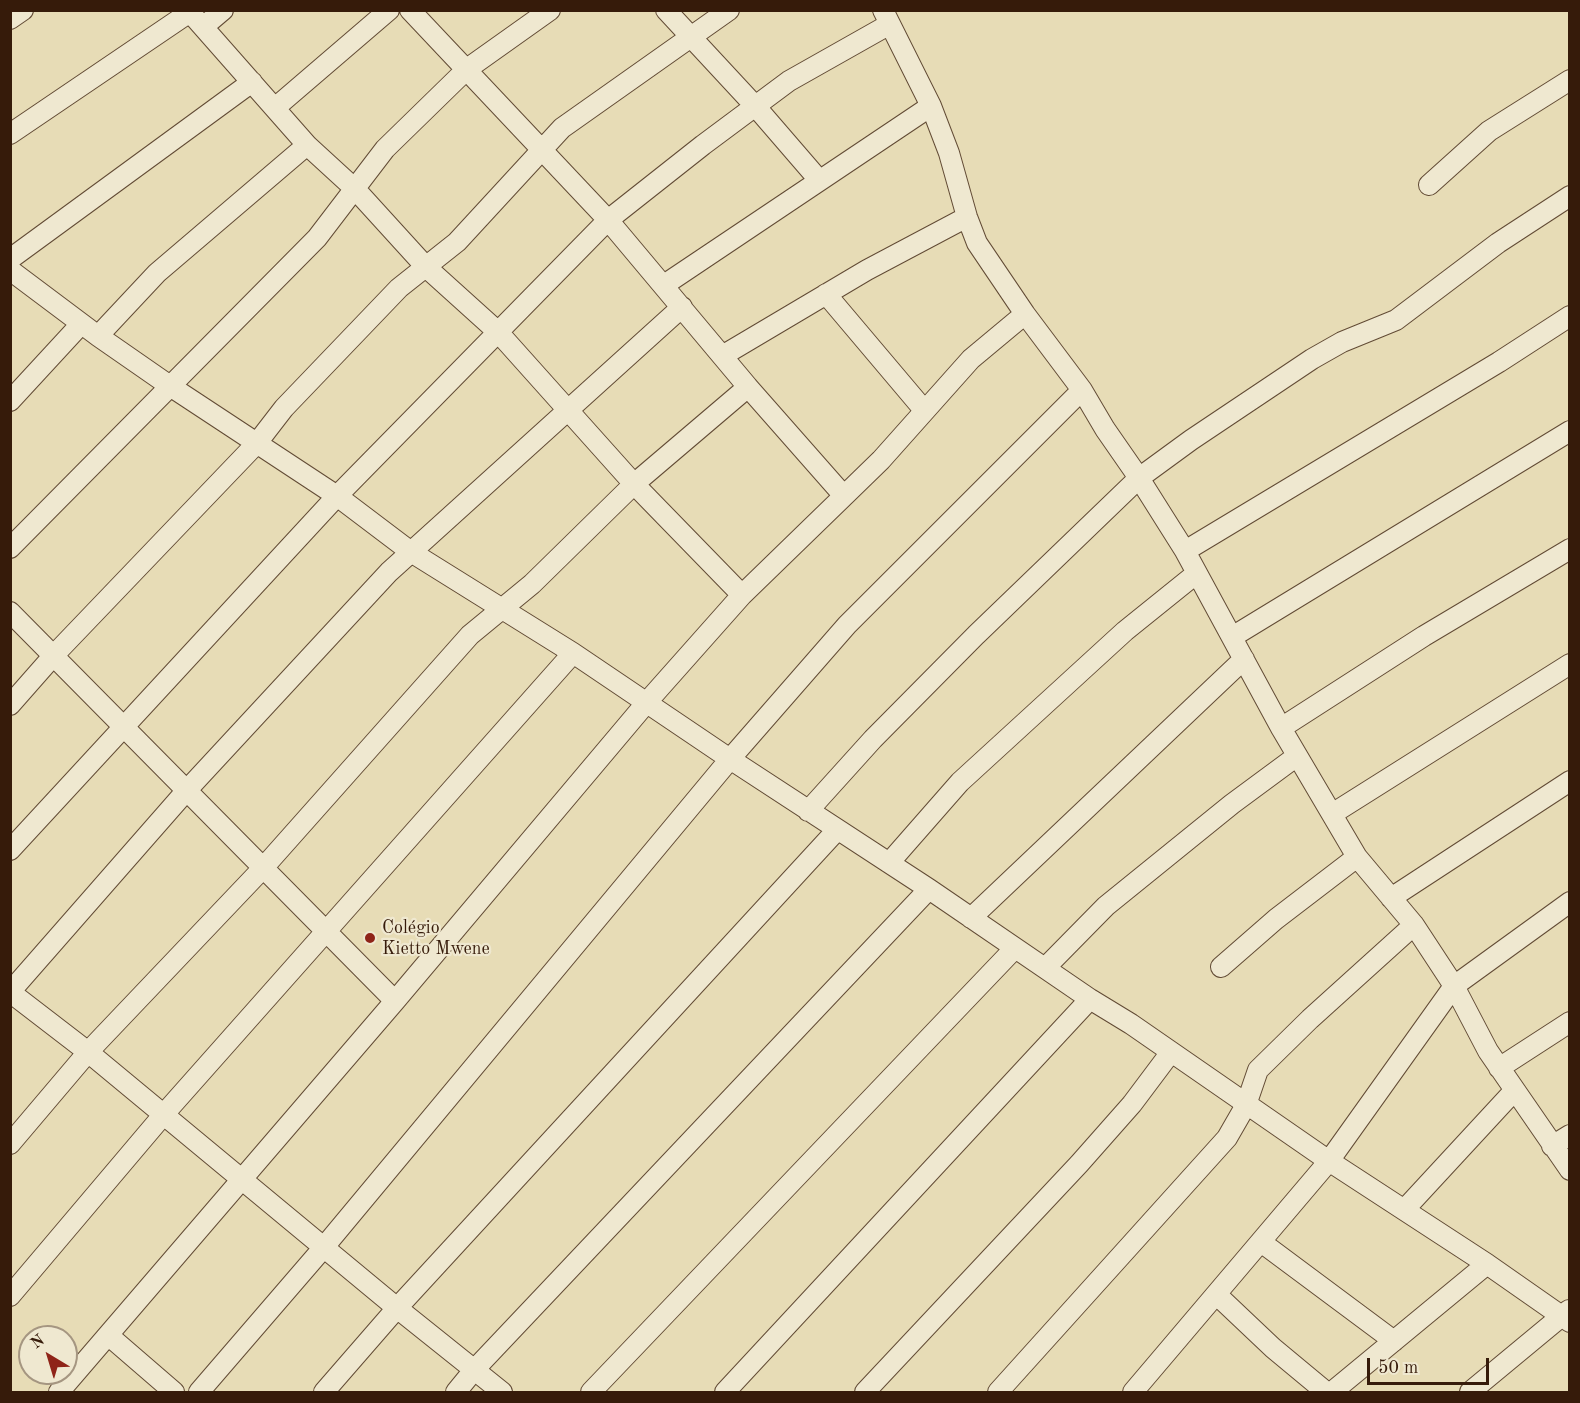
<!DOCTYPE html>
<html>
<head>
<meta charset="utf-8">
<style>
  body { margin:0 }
  #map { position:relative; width:1580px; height:1403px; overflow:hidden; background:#e7dcb6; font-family:"Old Standard TT",serif }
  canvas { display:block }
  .frame { position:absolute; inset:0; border:12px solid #361b0a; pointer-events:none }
  .north { position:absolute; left:18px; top:1325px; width:60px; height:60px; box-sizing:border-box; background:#efe8d0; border:2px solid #a59681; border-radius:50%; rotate:322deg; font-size:16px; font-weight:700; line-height:24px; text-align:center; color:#361b0a }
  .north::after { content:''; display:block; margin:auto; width:21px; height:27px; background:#8f2418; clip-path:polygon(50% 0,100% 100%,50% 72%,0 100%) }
  .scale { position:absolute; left:1367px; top:1358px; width:122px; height:27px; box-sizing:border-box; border:3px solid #361b0a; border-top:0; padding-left:8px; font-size:18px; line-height:21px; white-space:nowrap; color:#361b0a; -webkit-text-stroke:4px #efe8d0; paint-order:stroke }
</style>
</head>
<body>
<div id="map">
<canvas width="1580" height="1403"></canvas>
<div class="frame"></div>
<div class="north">N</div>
<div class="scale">50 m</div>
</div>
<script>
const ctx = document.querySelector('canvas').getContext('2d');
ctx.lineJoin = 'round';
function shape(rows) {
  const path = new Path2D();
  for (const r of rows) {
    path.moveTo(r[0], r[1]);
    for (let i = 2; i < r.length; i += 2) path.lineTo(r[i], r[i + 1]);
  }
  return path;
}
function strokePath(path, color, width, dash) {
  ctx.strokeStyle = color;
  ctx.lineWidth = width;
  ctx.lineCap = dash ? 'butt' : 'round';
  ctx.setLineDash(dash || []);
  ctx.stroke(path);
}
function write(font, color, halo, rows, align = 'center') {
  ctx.font = font + ' "Old Standard TT",serif';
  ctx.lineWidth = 4.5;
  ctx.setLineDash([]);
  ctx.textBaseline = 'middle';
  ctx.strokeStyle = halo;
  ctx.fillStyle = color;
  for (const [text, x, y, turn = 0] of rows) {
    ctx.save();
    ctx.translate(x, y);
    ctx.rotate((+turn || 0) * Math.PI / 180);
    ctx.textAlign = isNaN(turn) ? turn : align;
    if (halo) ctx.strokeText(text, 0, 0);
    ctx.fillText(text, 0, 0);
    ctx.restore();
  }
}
const street = shape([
  [188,10,307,145,355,189,426,267,498,332,634,484,742,595],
  [666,10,756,107,819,180],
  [883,10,931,106,949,153,967,217,977,243,1025,314,1082,390,1105,429,1139,478,1185,551,1281,728,1357,857,1414,925,1454,986,1488,1051,1570,1170],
  [10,19,23,10],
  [203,27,223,10],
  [276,107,389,10],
  [10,134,190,12],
  [1429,185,1489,131,1570,80],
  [10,259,252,82],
  [10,270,98,336,170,386,337,496,411,552,573,653,730,759,929,889,1090,999,1131,1024,1329,1161,1487,1264,1570,1322],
  [664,285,931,106],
  [826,294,924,410],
  [98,336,157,273,307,145],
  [722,356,867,270,967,217],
  [10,401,81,324],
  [844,496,881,460,971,359,1025,314],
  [10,548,317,238,385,149,467,69,550,10],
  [1185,551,1499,362,1570,316],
  [10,612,395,1001],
  [1232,637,1570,431],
  [10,705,54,655,257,443,284,408,399,288,457,242,562,128,729,10],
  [1281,728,1424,636,1570,549],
  [808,811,873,739,976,635,1139,478,1191,440,1312,359,1342,342,1396,320,1498,243,1570,196],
  [1332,814,1570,664],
  [10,850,337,496,608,220,703,145,789,81,890,24],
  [889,863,960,782,1125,631,1197,573],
  [1391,898,1570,781],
  [971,918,1244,659],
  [1221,967,1276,919,1357,857],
  [1045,968,1106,906,1232,804,1297,756],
  [10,992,187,790,389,572,682,307],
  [10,992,88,1052,397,1308,502,1392],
  [1499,1068,1570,1022],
  [10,1144,88,1052,263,868,470,635,532,584,634,484,748,387],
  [1552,1146,1570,1135],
  [1404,1210,1514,1091],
  [1261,1242,1394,1341],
  [1217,1295,1273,1348,1326,1392],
  [10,1296,164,1114,573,653],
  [108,1335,174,1392],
  [59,1392,395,1001,647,702,742,595,844,496,748,387,608,220,410,10],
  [199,1392,324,1247,730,759,847,625,1082,390],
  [324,1392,397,1308,837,830],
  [456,1392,474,1370,929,889],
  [591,1392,1015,948],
  [725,1392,1090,999],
  [865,1392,1079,1164,1132,1104,1171,1052],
  [998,1392,1227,1138,1246,1105,1258,1070,1310,1019,1414,925],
  [1133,1392,1329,1161,1454,986,1570,902],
  [1332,1392,1487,1264],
  [1470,1392,1569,1310]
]);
const markers = [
  [370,938,6,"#8f2418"]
];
const poiNames = [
  ["Colégio",382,928],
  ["Kietto Mwene",382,949]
];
strokePath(street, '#624b35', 22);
strokePath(street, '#efe8d0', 20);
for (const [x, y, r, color] of markers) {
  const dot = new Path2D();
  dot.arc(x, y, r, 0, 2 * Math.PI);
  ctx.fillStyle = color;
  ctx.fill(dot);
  strokePath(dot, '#efe8d0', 2);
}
write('18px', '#361b0a', '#efe8d0', poiNames, 'left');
</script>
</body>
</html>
